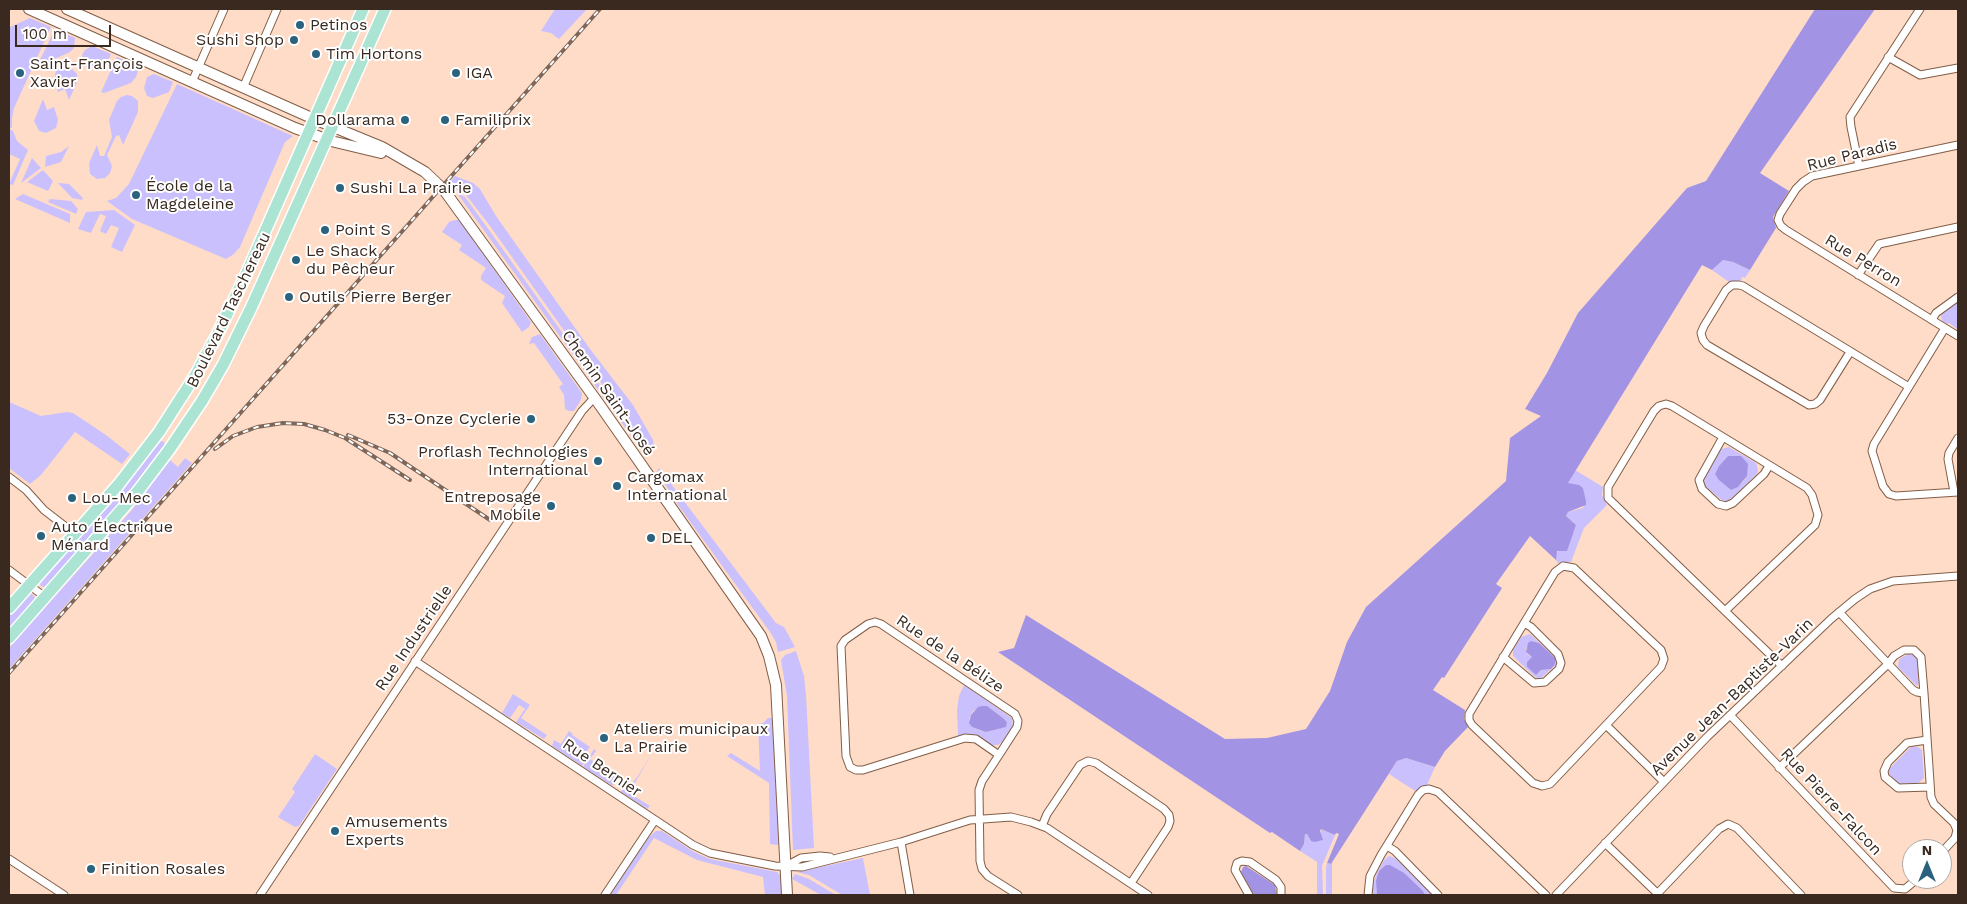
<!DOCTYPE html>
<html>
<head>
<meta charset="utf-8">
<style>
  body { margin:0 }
  #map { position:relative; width:1967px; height:904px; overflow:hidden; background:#ffdcc7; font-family:"Work Sans",sans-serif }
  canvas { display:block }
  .frame { position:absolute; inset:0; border:10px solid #39291f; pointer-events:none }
  .north { position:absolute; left:1902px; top:839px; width:50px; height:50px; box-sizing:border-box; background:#fff; border:1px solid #b0a9a5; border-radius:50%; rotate:0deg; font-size:14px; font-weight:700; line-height:20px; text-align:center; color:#39291f }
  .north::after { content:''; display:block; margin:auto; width:18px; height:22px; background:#2b627d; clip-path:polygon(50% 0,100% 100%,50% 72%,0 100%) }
  .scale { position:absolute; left:15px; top:25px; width:96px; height:22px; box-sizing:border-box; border:2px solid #39291f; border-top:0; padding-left:6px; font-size:15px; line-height:18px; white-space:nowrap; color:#39291f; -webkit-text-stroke:4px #fff; paint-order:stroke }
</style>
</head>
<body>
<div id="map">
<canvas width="1967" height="904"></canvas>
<div class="frame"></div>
<div class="north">N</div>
<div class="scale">100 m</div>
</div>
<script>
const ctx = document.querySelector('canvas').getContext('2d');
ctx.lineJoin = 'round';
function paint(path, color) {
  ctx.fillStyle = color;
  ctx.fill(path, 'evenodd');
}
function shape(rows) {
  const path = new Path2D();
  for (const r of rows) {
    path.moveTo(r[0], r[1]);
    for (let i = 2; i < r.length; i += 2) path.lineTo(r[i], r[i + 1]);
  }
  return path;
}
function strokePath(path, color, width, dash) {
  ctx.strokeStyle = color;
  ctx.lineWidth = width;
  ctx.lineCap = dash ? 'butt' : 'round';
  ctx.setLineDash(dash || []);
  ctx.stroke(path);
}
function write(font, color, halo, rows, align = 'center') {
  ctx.font = font + ' "Work Sans",sans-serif';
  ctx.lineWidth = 4;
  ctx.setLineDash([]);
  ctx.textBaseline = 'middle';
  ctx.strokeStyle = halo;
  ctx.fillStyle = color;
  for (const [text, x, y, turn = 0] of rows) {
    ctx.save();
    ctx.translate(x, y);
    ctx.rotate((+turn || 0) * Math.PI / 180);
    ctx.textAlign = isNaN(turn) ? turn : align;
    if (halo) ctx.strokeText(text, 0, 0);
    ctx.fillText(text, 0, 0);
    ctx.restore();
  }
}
const green = shape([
  [555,9,587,9,559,39,551,33,541,31],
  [30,18,51,27,14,108,12,118,12,128,9,127,9,26,10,27],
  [55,29,75,38,74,48,70,52,41,65,38,64],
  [92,46,111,54,107,63,88,69,84,65,82,55,85,50],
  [117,57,136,66,138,71,136,77,131,83,104,93,101,92],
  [61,67,70,67,77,74,77,82,69,100,65,89,58,92,54,79,56,71],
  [154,74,173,82,169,92,153,98,147,96,144,88,147,77],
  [177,84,293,136,285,142,240,247,234,254,226,259,132,219,107,201,116,198,129,184],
  [127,95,132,96,138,101,138,112,123,145,119,135,116,136,107,155,112,166,110,173,105,178,97,179,90,174,89,163,97,145,100,156,104,156,112,137,109,120,117,101,121,97],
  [43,99,47,110,54,107,58,120,56,128,46,133,39,131,34,121],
  [9,129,13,131,17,141,28,150,13,185,9,184,20,159,9,154],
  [69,146,61,162,45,167,46,156,61,152],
  [32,158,41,168,21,183],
  [43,170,53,181,48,191,27,182],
  [455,176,473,183,480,189,496,216,590,349,633,405,653,440,654,446,652,453,634,436,626,418,490,226,466,195,455,189,452,184,450,181],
  [58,183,69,184,83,198,82,200,72,198],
  [457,193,465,197,489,230,624,419,632,437],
  [23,194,70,214,70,223,15,199],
  [50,199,71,201,78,209,76,214,48,202],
  [114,210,135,225,122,252,111,247,119,228,111,225,106,234,100,231,106,216,100,214,91,233,78,229,86,212],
  [455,220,459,220,531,322,529,327,522,332,502,303,505,296,481,280,481,276,486,268,459,250,462,245,442,232,449,222],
  [1723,260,1733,262,1750,270,1745,278,1742,277,1741,281,1729,282,1712,270],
  [1958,301,1958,330,1949,323,1948,324,1943,322,1941,317,1942,313],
  [540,334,582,393,581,400,574,411,569,411,565,409,564,395,559,387,563,384,534,343,529,344,532,337],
  [9,402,41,416,67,412,73,413,106,435,130,454,122,464,75,432,41,475,30,484,9,468],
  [159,440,164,442,166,446,145,476,47,588,41,586,39,582],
  [1729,447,1756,463,1758,470,1757,474,1732,498,1727,501,1723,501,1705,486,1704,479,1721,449],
  [1728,456,1741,456,1747,476,1742,483,1731,490,1715,474,1719,466],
  [185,458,192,463,9,669,9,648,131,511,170,460,178,467],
  [659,468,776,623,784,627,795,647,778,652,776,642,770,632,678,505,657,471],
  [1575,470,1603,487,1602,495,1607,505,1584,528,1571,562,1558,563,1556,560,1555,554,1569,542,1576,525,1566,516,1568,512,1583,508,1586,501,1583,488,1568,483],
  [27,594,32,594,36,599,9,632,9,614],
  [1530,634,1556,658,1557,661,1555,666,1540,679,1535,677,1513,656,1513,650,1521,637],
  [1531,641,1539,643,1554,658,1551,669,1541,670,1536,675,1527,667,1532,657,1527,654,1526,648],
  [796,651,804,676,806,695,814,848,793,850,787,696,781,660,785,655],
  [1908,654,1913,655,1917,659,1919,683,1917,686,1898,667,1899,659],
  [964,685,1012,718,1013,726,1002,742,998,745,992,745,972,734,958,736,957,710,959,696],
  [982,706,987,706,1003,718,1007,722,1005,727,986,732,972,727,969,719,973,711],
  [513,694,530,705,521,718,547,735,544,739,516,722,525,709,519,705,510,718,502,713],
  [768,718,773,718,780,843,777,845,770,844,769,783,727,756,731,753,760,771,758,724,763,723],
  [569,731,573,734,572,735,590,747,585,753,589,756,582,766,552,746,554,740,561,744],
  [1912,746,1918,747,1922,750,1924,778,1918,783,1899,784,1889,774,1888,770],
  [594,749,596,751,590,759,618,778,614,785,611,785,583,767],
  [653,752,629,793,650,806,647,809,621,792,625,783,630,786,638,776],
  [315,754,337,769,299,826,295,827,278,817,295,792,292,789],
  [1406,758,1435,767,1427,785,1415,791,1389,774,1397,761],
  [1321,829,1335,835,1322,866,1323,895,1317,895,1317,862,1300,851,1304,844,1305,834,1307,834,1311,841,1321,841],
  [656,831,662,831,694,852,710,859,777,872,780,875,783,895,765,895,763,877,697,860,654,838,616,895,610,895,648,838],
  [1389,856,1395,858,1433,895,1425,895,1423,891,1373,895,1373,887,1376,875,1384,860],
  [863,858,870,895,842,895,809,875,797,872],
  [1327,863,1330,864,1332,863,1332,895,1326,895,1326,868],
  [795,874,809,879,836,895,821,895,792,879]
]);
const forest = shape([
  [1815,9,1875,9,1760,173,1789,191,1773,217,1776,228,1750,270,1733,262,1723,260,1712,270,1702,265,1568,483,1579,485,1583,488,1586,501,1586,505,1568,512,1566,516,1576,525,1567,551,1557,551,1556,560,1530,536,1496,584,1502,588,1444,678,1442,677,1433,690,1465,710,1464,719,1468,727,1445,751,1435,767,1406,758,1397,761,1331,864,1327,863,1339,834,1336,833,1335,835,1321,829,1320,831,1323,840,1315,842,1311,841,1307,834,1305,834,1304,844,1300,851,1272,832,1270,833,998,652,1014,648,1026,615,1225,739,1267,738,1306,729,1330,691,1347,642,1366,607,1506,481,1510,438,1541,416,1525,409,1547,373,1578,313,1687,188,1706,181],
  [1728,456,1741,456,1748,464,1747,476,1738,487,1731,490,1719,480,1715,474,1719,466],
  [1531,641,1539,643,1555,658,1555,664,1551,669,1541,670,1536,675,1527,667,1527,662,1532,657,1526,652,1528,643],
  [982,706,987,706,1003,718,1007,722,1006,727,986,732,972,727,969,723,971,715,978,707],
  [1386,865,1390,865,1404,873,1423,891,1425,895,1377,894,1376,881,1379,871],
  [1246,866,1275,885,1277,895,1254,895,1241,872,1243,867]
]);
const street = shape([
  [1888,57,1920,75,1958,68],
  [192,82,224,9],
  [243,88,277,9],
  [1958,145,1812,176,1803,182,1796,189,1780,214,1778,220,1781,226,1786,230,1958,336],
  [1859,166,1851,127,1850,117,1920,9],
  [1858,275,1879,244,1958,227],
  [1932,320,1936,313,1958,297],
  [1945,328,1874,444,1872,451,1883,486,1889,494,1896,496,1958,492],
  [1850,352,1820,400,1815,404,1809,405,1707,345,1703,340,1701,333,1704,326,1726,290,1732,285,1739,285,1743,286,1909,387],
  [1723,437,1699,480,1702,489,1718,504,1726,506,1733,503,1764,474,1769,466],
  [9,477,26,490,44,510,75,534],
  [1954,492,1948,459,1949,453,1958,438],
  [1563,566,1574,568,1661,650,1664,659,1661,667,1606,725,1550,784,1542,786,1533,783,1472,725,1469,720,1469,714,1555,572,1563,566],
  [9,570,45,597],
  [1725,611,1815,525,1818,515,1812,495,1807,488,1672,406,1666,404,1659,406,1654,411,1608,487,1608,498,1782,666],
  [1839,612,1913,690,1917,692,1924,693,1931,797,1934,804,1954,823,1957,830,1955,838,1942,852],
  [875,622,881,624,1015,714,1018,721,1017,727,999,755,976,739,965,738,863,770,856,770,850,767,846,756,841,646,845,640,868,624,875,622],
  [1503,657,1534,683,1545,682,1559,669,1561,663,1558,654,1531,627,1524,623],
  [415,661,693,845,710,853,775,866,802,867,901,842,970,820,1011,817,1031,822,1047,828,1148,895],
  [1730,715,1894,888,1905,889,1917,879],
  [1606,725,1664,782],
  [1927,740,1907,743,1888,762,1884,771,1885,777,1898,788,1930,787],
  [999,755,982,781,979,790,980,861,982,869,988,876,1018,895],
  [1779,768,1888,664,1894,656,1904,650,1914,650,1921,657,1924,693],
  [1042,826,1047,814,1080,765,1088,761,1096,763,1164,809,1169,815,1170,821,1168,827,1131,883],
  [901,842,910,895],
  [1605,843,1659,895],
  [1387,846,1395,851,1438,895],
  [9,859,64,895],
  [788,865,801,858,820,856,830,857],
  [1658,893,1719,829,1728,824,1737,828,1801,895],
  [260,895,582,411,594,398],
  [605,895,655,820],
  [1249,895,1235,870,1237,863,1242,861,1250,862,1276,880,1281,887,1281,895],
  [1368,895,1370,876,1381,855,1418,795,1423,790,1429,789,1438,792,1546,895],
  [1556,895,1707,737,1831,619,1855,599,1870,589,1893,581,1958,576]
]);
const secondary = shape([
  [29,9,295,128,331,141,381,153],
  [67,9,314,119,382,147,425,172,444,190,599,404,761,636,769,656,776,685,787,895]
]);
const primary = shape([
  [9,608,119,484,159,432,195,376,217,335,244,279,363,9],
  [9,638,138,491,169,450,202,401,223,365,251,308,385,9]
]);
const rail = shape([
  [348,435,390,453,490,520],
  [215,449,233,436,257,427,283,423,304,424,325,430,345,438,410,480],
  [9,673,600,9]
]);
const markers = [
  [300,25,5,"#2b627d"],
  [294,40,5,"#2b627d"],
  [316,54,5,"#2b627d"],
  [20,73,5,"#2b627d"],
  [456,73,5,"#2b627d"],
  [405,120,5,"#2b627d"],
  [445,120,5,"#2b627d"],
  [340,188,5,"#2b627d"],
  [136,195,5,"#2b627d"],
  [325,230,5,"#2b627d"],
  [296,260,5,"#2b627d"],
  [289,297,5,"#2b627d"],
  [531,419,5,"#2b627d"],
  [598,461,5,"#2b627d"],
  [617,486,5,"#2b627d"],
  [72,498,5,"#2b627d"],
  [551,506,5,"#2b627d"],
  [41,536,5,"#2b627d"],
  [651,538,5,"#2b627d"],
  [604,738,5,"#2b627d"],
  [335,831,5,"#2b627d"],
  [91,869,5,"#2b627d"]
];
const poiNames = [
  ["Petinos",310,25],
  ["Sushi Shop",284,40,"right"],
  ["Tim Hortons",326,54],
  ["Saint-François",30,64],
  ["Xavier",30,82],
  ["IGA",466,73],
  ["Dollarama",395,120,"right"],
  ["Familiprix",455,120],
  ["École de la",146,186],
  ["Magdeleine",146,204],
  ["Sushi La Prairie",350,188],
  ["Point S",335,230],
  ["Le Shack",306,251],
  ["du Pêcheur",306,269],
  ["Outils Pierre Berger",299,297],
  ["53-Onze Cyclerie",521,419,"right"],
  ["Proflash Technologies",588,452,"right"],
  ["International",588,470,"right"],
  ["Cargomax",627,477],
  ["International",627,495],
  ["Entreposage",541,497,"right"],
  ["Mobile",541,515,"right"],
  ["Lou-Mec",82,498],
  ["Auto Électrique",51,527],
  ["Ménard",51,545],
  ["DEL",661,538],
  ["Ateliers municipaux",614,729],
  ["La Prairie",614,747],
  ["Amusements",345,822],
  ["Experts",345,840],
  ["Finition Rosales",101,869]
];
const streetNames = [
  ["Rue Paradis",1852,155,-14],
  ["Rue Perron",1863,261,31],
  ["Boulevard Taschereau",229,310,-64],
  ["Chemin Saint-José",608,393,55],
  ["Rue Industrielle",414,638,-56],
  ["Rue de la Bélize",950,654,34],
  ["Avenue Jean-Baptiste-Varin",1732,697,-44],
  ["Rue Bernier",602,768,34],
  ["Rue Pierre-Falcon",1831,802,47]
];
paint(green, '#cac0fd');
paint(forest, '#a393e5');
strokePath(street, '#825d46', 9);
strokePath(secondary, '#825d46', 12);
strokePath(primary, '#fff', 14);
strokePath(street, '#fff', 7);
strokePath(secondary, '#fff', 10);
strokePath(primary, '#abe4d3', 11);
strokePath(rail, '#7e6759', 4);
strokePath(rail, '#fff', 2, [5.5]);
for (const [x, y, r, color] of markers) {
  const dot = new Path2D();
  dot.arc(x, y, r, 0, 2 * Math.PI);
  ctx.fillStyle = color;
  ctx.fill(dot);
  strokePath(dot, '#fff', 2);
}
write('16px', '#39291f', '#fff', poiNames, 'left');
write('16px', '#39291f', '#fff', streetNames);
</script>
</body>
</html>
